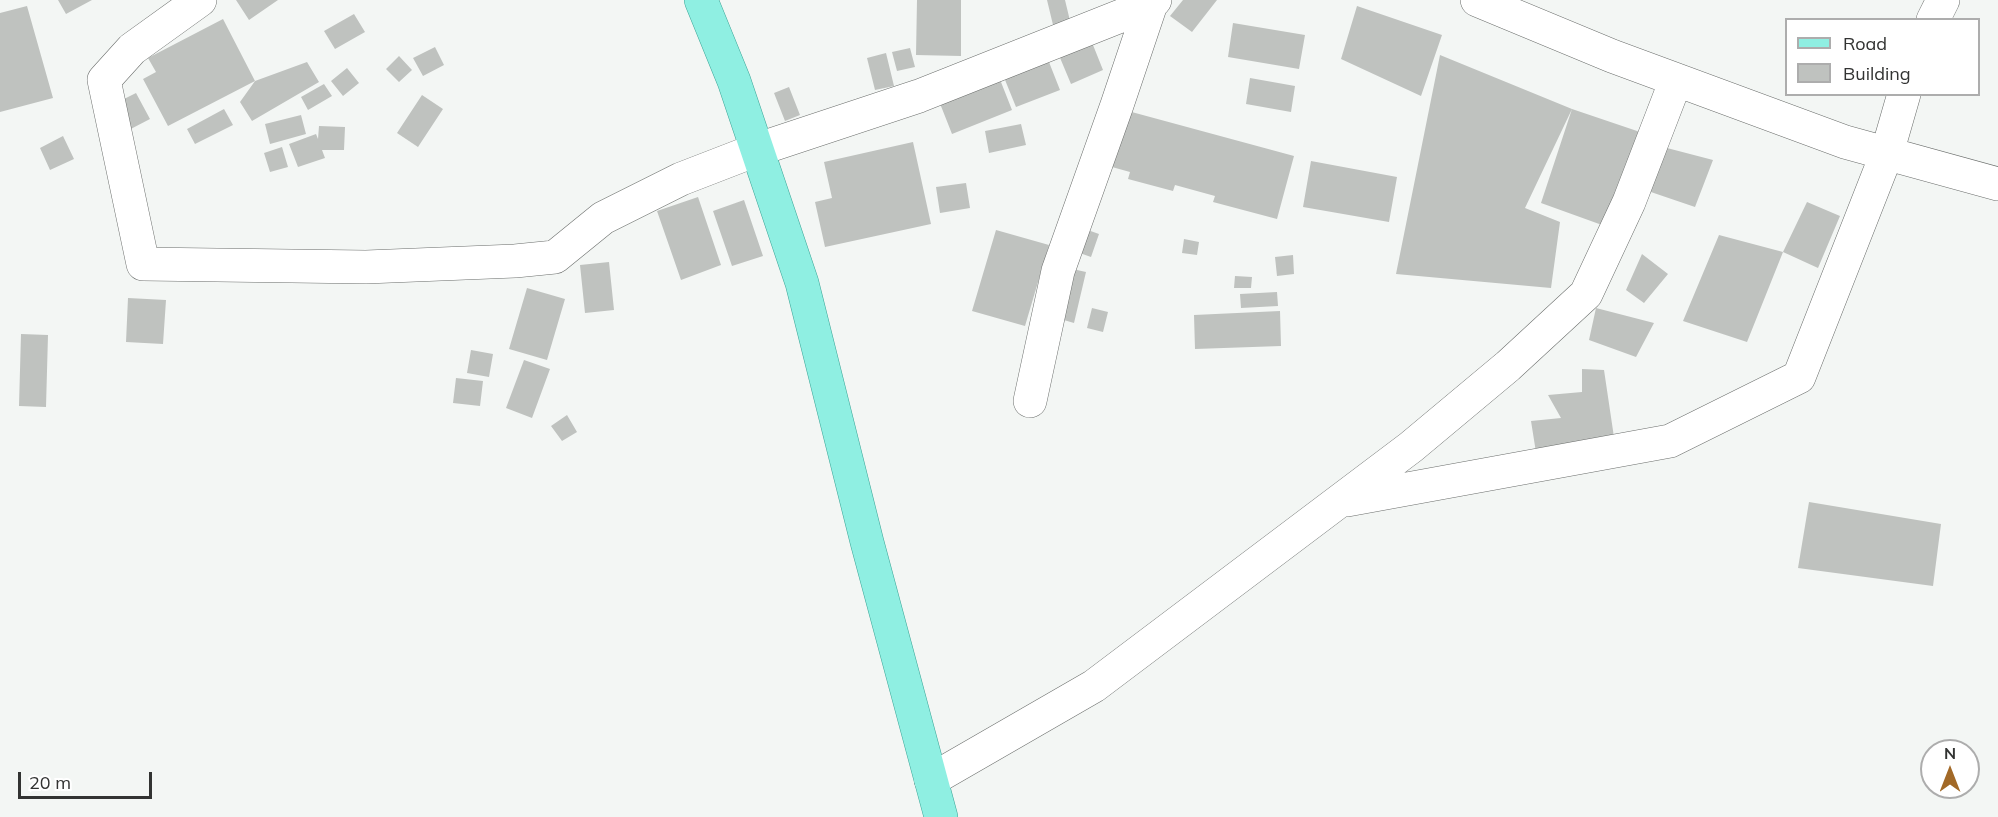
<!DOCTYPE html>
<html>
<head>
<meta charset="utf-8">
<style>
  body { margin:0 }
  #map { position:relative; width:1998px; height:817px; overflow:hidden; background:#f3f6f4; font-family:Mulish,sans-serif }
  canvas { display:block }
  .legend { position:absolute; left:1785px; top:18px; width:195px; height:78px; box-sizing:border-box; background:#fff; border:2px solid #adadad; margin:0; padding:8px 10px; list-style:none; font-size:18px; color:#323332 }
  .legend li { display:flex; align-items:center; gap:12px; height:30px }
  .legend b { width:30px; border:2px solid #adadad }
  .north { position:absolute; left:1920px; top:739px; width:60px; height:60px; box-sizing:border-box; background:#fff; border:2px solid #adadad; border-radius:50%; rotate:0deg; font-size:16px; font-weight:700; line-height:24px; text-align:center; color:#323332 }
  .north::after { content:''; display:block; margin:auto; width:21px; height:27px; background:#a26927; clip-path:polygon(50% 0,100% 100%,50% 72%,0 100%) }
  .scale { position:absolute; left:18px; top:772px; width:134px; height:27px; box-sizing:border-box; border:3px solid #323332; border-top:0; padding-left:8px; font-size:18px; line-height:21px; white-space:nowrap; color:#323332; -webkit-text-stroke:4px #fff; paint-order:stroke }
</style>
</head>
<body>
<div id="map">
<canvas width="1998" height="817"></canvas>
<ul class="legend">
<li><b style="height:8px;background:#8fefe2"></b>Road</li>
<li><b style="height:16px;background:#bfc2bf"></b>Building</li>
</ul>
<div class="north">N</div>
<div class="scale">20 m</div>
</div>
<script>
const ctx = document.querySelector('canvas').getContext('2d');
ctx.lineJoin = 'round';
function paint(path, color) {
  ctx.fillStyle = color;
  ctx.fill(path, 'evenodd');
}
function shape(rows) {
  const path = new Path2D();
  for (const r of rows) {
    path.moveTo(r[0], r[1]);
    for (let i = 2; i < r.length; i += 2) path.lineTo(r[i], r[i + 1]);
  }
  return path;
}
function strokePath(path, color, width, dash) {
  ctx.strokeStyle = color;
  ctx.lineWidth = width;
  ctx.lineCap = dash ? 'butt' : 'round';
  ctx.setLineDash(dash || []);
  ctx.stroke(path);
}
const building = shape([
  [58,0,92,0,66,14],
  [236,0,278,0,249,20],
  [917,0,961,0,961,56,916,55],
  [1047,0,1065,0,1071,25,1054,29],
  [1183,0,1217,0,1192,32,1170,16],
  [27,6,53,98,0,112,0,13],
  [1357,6,1442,35,1421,96,1341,59],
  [354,14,365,32,335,49,324,31],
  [223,19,255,81,307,62,319,82,252,121,240,102,255,81,168,126,143,79,156,72,148,58],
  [1233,23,1305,35,1299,69,1228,57],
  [1091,40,1103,70,1071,84,1058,53],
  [435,47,444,65,423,76,413,58],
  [910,48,915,67,897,71,892,52],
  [886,53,894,86,875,90,867,58],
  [1440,55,1572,109,1640,132,1602,225,1541,203,1572,109,1525,208,1560,222,1551,288,1396,274],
  [399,56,412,70,399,82,386,69],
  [1047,57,1060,90,1016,107,1003,75],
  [347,68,359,83,343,96,331,81],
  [999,77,1012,110,952,134,939,101],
  [1250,78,1295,86,1291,112,1246,104],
  [324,84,332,96,308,110,301,97],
  [789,87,800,115,785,121,774,93],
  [136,93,150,119,123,133,110,106],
  [422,95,443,109,418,147,397,133],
  [224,109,233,125,195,144,187,129],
  [1128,111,1294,156,1277,219,1213,202,1215,196,1175,185,1173,191,1128,179,1130,172,1112,167],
  [301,115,306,134,270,144,265,124],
  [1021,124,1026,145,989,153,985,131],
  [319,126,345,127,344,150,322,150,325,158,298,167,289,144,316,134,318,139],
  [63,136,74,159,50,170,40,148],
  [913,142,931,224,825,247,815,202,832,198,824,162],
  [282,147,288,167,270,172,264,153],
  [1667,148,1713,160,1695,207,1645,190],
  [1311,161,1397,177,1389,222,1303,207],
  [966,183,970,208,940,213,936,187],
  [698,197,721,265,681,280,657,211],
  [744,200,763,256,732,266,713,211],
  [1807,202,1840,216,1818,268,1783,252],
  [1082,228,1099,234,1091,257,1074,251],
  [996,230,1049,245,1025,326,972,311],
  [1719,235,1783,252,1747,342,1683,321],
  [1184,239,1199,242,1197,255,1182,253],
  [1642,254,1668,274,1644,303,1626,290],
  [1293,255,1294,274,1277,276,1275,257],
  [609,262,614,310,585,313,580,265],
  [1068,268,1086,272,1074,323,1057,318],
  [1235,276,1252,277,1251,288,1234,288],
  [527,288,565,299,547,360,509,349],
  [1277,292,1278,306,1241,308,1240,294],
  [128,298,166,300,163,344,126,342],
  [1092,308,1108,312,1103,332,1087,328],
  [1596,308,1654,323,1636,357,1589,340],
  [1280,311,1281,346,1195,349,1194,315],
  [21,334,48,335,46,407,19,406],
  [471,350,493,354,489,377,467,373],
  [524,360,550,369,532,418,506,408],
  [1582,369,1604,370,1615,444,1538,465,1531,421,1561,418,1548,395,1582,392],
  [456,378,483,381,480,406,453,403],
  [567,415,577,432,562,441,551,426],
  [1809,502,1941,524,1933,586,1798,568]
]);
const street = shape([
  [200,0,132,49,104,80,143,264,366,267,515,261,555,257,603,218,681,179,756,150,919,96,1151,4,1155,0],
  [1477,0,1612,56,1845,142,1998,184],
  [1933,20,1943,0],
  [1030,401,1058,271,1117,105,1151,4],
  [1347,500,1670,441,1799,377,1887,153,1904,94],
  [931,780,1094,686,1411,447,1508,366,1586,294,1629,202,1676,80]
]);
const primary = shape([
  [701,0,734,81,802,283,867,542,941,817]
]);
paint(building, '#bfc2bf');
strokePath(street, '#6b6e6c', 34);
strokePath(primary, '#3ea698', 34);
strokePath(street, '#fff', 33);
strokePath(primary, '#8fefe2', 33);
</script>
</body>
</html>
